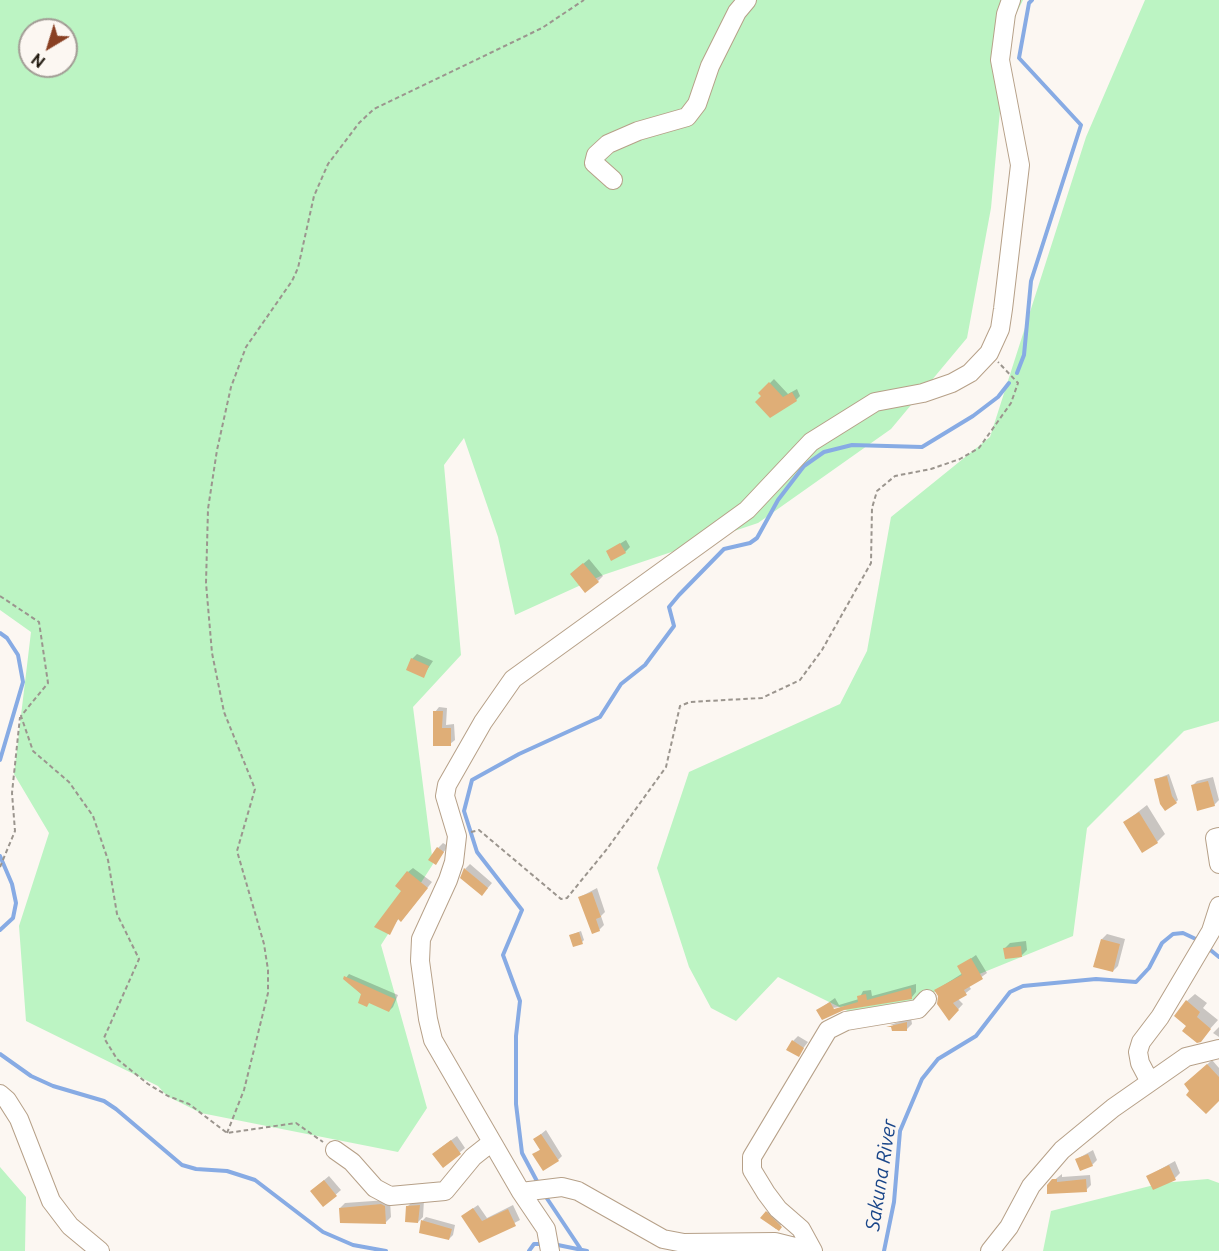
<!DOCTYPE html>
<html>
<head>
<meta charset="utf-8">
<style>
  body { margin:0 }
  #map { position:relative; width:1219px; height:1251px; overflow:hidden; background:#fcf7f2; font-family:Ubuntu,sans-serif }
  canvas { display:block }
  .north { position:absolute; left:18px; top:18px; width:60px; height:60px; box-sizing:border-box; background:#fcf7f2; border:2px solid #a29c95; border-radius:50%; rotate:218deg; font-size:16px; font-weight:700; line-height:24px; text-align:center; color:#1b1309 }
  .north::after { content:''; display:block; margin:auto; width:21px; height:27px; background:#894023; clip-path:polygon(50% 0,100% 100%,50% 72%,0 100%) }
</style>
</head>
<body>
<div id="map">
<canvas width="1219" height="1251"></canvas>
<div class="north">N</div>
</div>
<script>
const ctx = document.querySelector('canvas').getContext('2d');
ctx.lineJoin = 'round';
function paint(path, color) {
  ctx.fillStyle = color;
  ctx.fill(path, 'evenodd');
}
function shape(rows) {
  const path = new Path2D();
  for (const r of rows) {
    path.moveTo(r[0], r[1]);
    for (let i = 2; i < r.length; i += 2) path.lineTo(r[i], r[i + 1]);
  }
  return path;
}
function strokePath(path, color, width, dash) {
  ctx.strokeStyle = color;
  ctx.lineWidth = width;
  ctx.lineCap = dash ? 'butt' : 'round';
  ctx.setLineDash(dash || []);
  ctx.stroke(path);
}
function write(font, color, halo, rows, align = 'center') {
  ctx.font = font + ' Ubuntu,sans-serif';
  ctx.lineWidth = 6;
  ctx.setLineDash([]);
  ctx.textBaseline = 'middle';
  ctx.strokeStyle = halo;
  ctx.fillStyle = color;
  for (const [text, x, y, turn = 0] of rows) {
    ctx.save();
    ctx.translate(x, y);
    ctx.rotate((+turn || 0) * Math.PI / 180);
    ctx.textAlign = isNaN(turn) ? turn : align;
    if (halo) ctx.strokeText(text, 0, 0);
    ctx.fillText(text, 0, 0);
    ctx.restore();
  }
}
const green = shape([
  [0,0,1023,0,1016,14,1003,78,991,208,967,338,891,429,758,523,603,575,515,615,498,537,464,438,444,465,461,655,413,707,433,864,381,945,427,1108,398,1152,201,1113,167,1096,158,1086,26,1021,19,926,49,833,14,774,31,632,0,610],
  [30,30,66,30,66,66,30,66],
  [1145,0,1219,0,1219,721,1184,731,1087,828,1073,936,866,1020,778,977,736,1021,711,1008,689,967,657,868,689,772,840,704,867,651,891,517,990,437,1086,137],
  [0,1167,26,1197,25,1251,0,1251],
  [1208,1179,1219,1183,1219,1251,1043,1251,1051,1211,1162,1183]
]);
const shadow = shape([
  [774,379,788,394,797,389,800,396,796,400,763,396,764,389],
  [626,540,630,547,625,552,608,551],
  [589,559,603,576,598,581,577,569],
  [417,654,433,661,423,676,412,659],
  [439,707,447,708,446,725,454,724,455,740,450,744,435,744,435,712],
  [1169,774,1178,800,1176,802,1156,779],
  [1213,777,1219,800,1214,805,1192,786,1197,781],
  [1147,805,1165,834,1157,842,1125,822],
  [443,843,448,846,436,863,438,848],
  [470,864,492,883,487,889,465,869],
  [413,868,432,882,406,915,399,918,389,933,408,872],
  [597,888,605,912,601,916,604,925,599,930,580,897],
  [581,931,584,940,582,942,571,935],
  [1107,934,1125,939,1118,966,1113,971,1102,939],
  [1026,941,1027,950,1022,955,1005,948,1010,943],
  [976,955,987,973,969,986,971,989,958,999,963,1004,949,1019,936,990,963,973,959,967],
  [349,974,398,995,393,1007,389,1011,370,1002,345,979],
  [916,984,916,992,912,997,818,1010,835,998,839,1005,859,999,863,991,871,990,872,996],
  [1195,994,1207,1003,1203,1008,1218,1020,1200,1040,1188,1025,1187,1001],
  [911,1018,912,1024,907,1029,893,1029,893,1025,890,1025],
  [1219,1027,1219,1037,1213,1033],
  [798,1036,808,1042,798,1055,793,1041],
  [1212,1060,1219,1068,1219,1099,1191,1091,1186,1084],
  [546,1130,562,1156,558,1160,534,1154,541,1149,535,1139],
  [457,1136,465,1148,444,1166,439,1149],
  [1093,1150,1097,1160,1092,1165,1077,1159],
  [1175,1161,1180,1173,1175,1178,1148,1176],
  [1062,1174,1062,1177,1090,1175,1091,1185,1086,1190,1048,1185],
  [329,1176,341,1190,324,1205,317,1186],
  [387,1200,390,1201,391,1217,386,1222,340,1208,345,1203],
  [424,1200,423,1217,418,1222,408,1206,413,1201],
  [478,1205,487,1218,513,1205,520,1220,480,1241,468,1212],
  [772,1207,786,1221,776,1229,762,1218],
  [426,1217,455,1225,453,1235,449,1239,421,1232,423,1220]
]);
const stream = shape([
  [1017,373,1024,355,1031,281,1081,125,1019,58,1029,3,1032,0],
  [0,633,7,638,18,655,23,682,0,760],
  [0,856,12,884,16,903,13,918,0,930],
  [1208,948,1219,957],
  [0,1054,31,1076,53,1086,104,1101,116,1109,182,1165,196,1169,227,1171,255,1180,323,1232,353,1245,386,1251],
  [539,1185,522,1153,516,1104,516,1036,520,1001,503,955,522,910,477,852,464,811,472,780,519,754,600,717,621,684,645,665,674,626,669,607,679,595,724,549,750,543,757,538,778,500,804,466,824,452,852,445,922,447,973,416,998,397,1009,383],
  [544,1194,580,1248],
  [553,1244,587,1251],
  [529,1251,534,1244,542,1244],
  [884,1251,894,1202,900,1131,922,1079,938,1059,976,1036,1010,992,1023,986,1096,979,1136,982,1149,968,1162,943,1173,934,1183,933,1200,941]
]);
const building = shape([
  [769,382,783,397,792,392,797,401,770,418,755,402,761,396,758,393],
  [620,543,626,553,611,561,606,551],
  [583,563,599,582,585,593,570,574],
  [411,658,429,666,424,678,406,670],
  [433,711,443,711,442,728,451,728,451,746,433,746],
  [1167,776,1172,796,1177,803,1165,811,1160,804,1154,779],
  [1208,781,1215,806,1197,811,1191,785],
  [1139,812,1158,843,1142,853,1123,822],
  [437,847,444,852,436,865,428,860],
  [464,868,488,888,482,896,460,878],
  [407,871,428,888,401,922,398,919,390,935,374,927,401,891,395,886],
  [592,892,601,917,596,919,600,931,592,934,578,897],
  [579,932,583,944,573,947,569,935],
  [1101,939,1120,944,1113,972,1093,967],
  [1021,946,1022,957,1005,959,1003,948],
  [971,958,983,979,964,990,967,995,953,1003,959,1010,949,1021,937,1004,938,996,934,990,962,975,957,966],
  [344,976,395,999,389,1012,369,1003,367,1007,358,1003,361,994,343,979],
  [911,988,912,999,844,1010,822,1020,816,1010,830,1002,834,1009,858,1002,857,996,866,994,867,1000],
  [1186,1000,1200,1012,1197,1017,1211,1029,1201,1042,1197,1043,1182,1031,1186,1026,1174,1016],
  [907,1022,907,1031,892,1031,891,1027,886,1027],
  [792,1040,804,1048,799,1057,786,1050],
  [1207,1064,1219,1077,1219,1101,1206,1114,1186,1095,1189,1091,1184,1084],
  [541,1134,559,1161,543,1171,532,1154,540,1150,533,1139],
  [451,1140,461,1154,443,1168,432,1154],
  [1088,1154,1093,1166,1080,1171,1075,1159],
  [1169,1165,1176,1180,1153,1190,1146,1176],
  [1052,1179,1057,1179,1057,1182,1086,1179,1087,1192,1047,1194,1047,1185],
  [324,1180,337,1196,323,1207,310,1191],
  [381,1204,385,1206,386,1224,340,1223,339,1208],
  [420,1205,418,1223,405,1222,406,1206],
  [473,1208,482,1221,508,1209,516,1226,479,1243,461,1216],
  [766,1211,782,1227,779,1231,760,1218],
  [421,1220,452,1229,449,1240,419,1233]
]);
const path = shape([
  [0,596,39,622,48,683,21,716,33,751,69,782,93,816,108,860,117,914,139,959,104,1038,117,1059,148,1084,168,1096,189,1104,227,1133,296,1123,323,1142],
  [471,832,479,830,561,899,567,898,607,849,666,767,680,706,690,702,762,698,800,680,822,650,871,563,872,508,877,491,895,476,931,469,960,459,979,448,1011,403,1018,383,998,362],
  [0,867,15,831,12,793,20,717],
  [227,1133,244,1090,268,993,268,970,264,944,237,851,255,789,224,712,212,653,206,583,208,509,217,450,231,387,246,347,292,281,298,268,314,196,328,164,359,123,374,109,542,28,584,0]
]);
const minor = shape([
  [613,180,594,163,596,155,608,144,638,131,687,117,697,104,710,66,737,12,747,0],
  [1219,837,1215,838,1219,864],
  [1150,1082,1140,1063,1138,1052,1141,1042,1160,1017,1211,931,1219,906],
  [0,1094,7,1100,19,1119,51,1201,70,1226,100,1251],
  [335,1150,352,1162,375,1188,390,1196,445,1191,473,1157,492,1142],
  [521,1192,562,1187,578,1191,663,1239,684,1243,775,1242,811,1251],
  [550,1251,546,1229,521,1192,433,1040,428,1019,420,961,421,939,448,880,454,862,457,836,445,796,447,785,483,722,513,679,747,510,811,442,875,402,923,393,952,383,970,373,989,353,1000,329,1003,309,1020,165,1000,60,1006,14,1011,0],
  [813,1251,801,1229,778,1209,766,1193,752,1170,752,1157,828,1030,846,1021,918,1009,927,999],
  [990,1251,1009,1227,1031,1186,1062,1150,1113,1108,1186,1057,1219,1049]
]);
const waterNames = [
  ["Sakuna River",881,1175,-81]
];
paint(green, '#bcf4c3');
paint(shadow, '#0003');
strokePath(stream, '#87abe4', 4);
paint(building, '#dfae77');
strokePath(minor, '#b6a088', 20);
strokePath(path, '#9b958e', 2, [4.5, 3]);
strokePath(minor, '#fff', 18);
write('italic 20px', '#1a4689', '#fcf7f2', waterNames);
</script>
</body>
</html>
